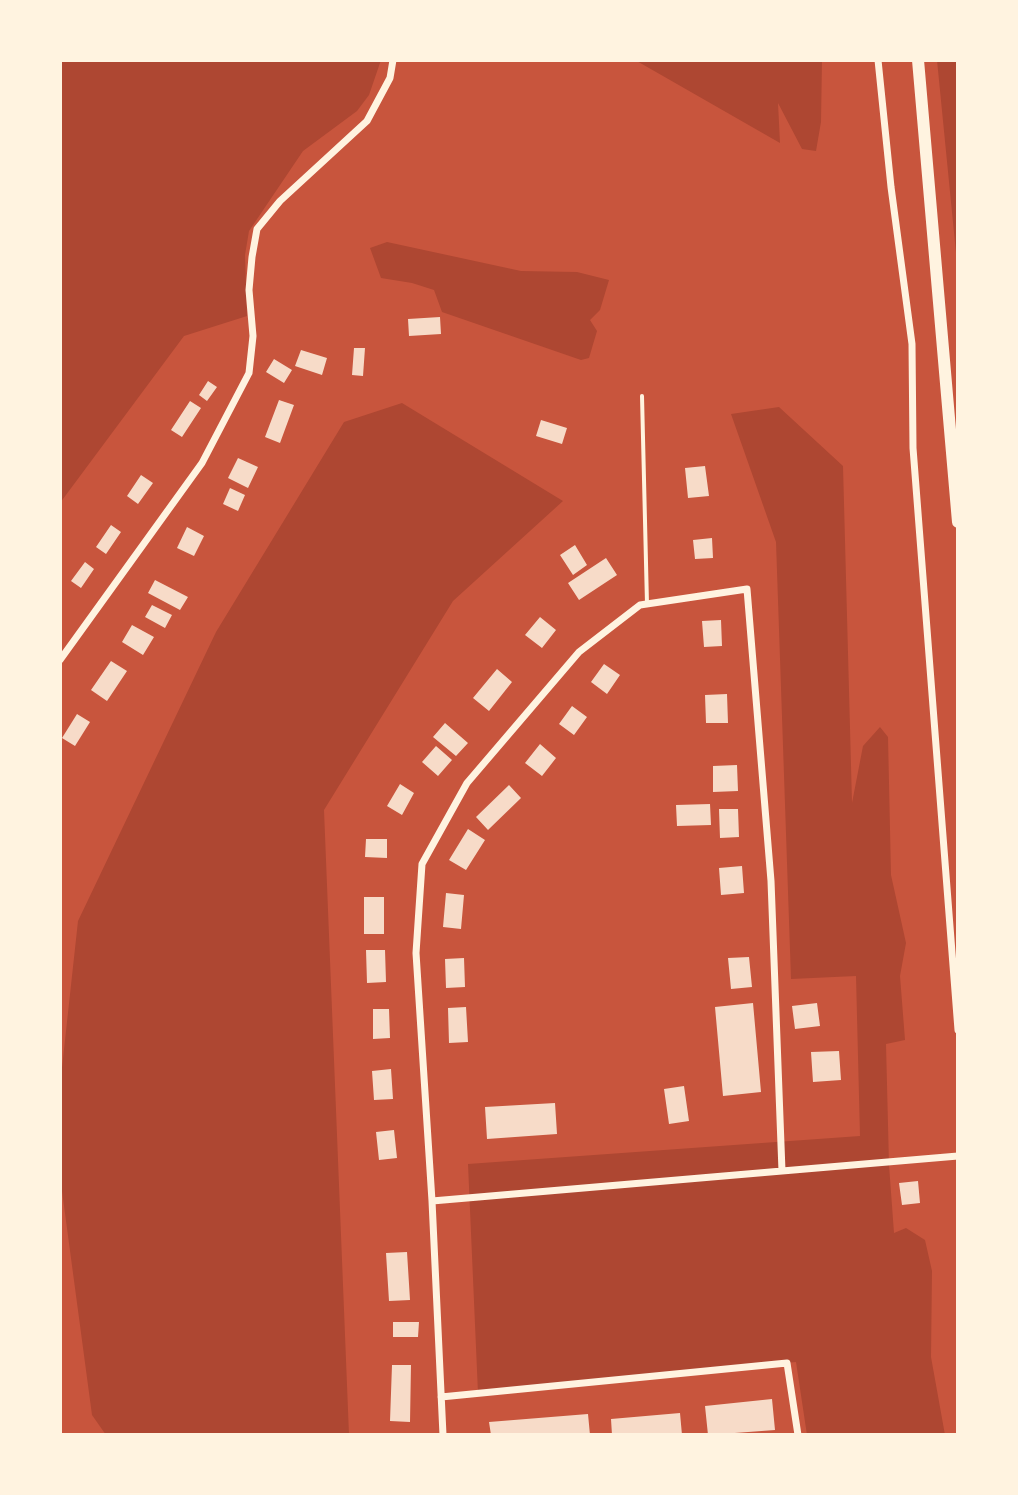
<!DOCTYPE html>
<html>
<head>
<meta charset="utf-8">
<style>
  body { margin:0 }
  #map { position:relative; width:1018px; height:1495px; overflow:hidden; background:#c8553d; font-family:"Noto Sans",sans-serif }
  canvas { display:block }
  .frame { position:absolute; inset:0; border:62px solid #fff3e0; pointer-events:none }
</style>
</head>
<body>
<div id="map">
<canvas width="1018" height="1495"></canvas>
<div class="frame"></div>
</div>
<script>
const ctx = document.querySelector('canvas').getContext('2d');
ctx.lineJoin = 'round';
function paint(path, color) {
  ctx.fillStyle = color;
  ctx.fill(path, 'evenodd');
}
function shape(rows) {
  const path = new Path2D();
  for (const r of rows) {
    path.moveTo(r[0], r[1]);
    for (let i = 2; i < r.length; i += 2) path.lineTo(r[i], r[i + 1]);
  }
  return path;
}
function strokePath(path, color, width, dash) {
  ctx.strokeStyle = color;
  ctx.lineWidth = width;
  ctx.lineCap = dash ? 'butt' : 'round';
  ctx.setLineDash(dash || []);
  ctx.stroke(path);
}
const green = shape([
  [60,60,381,60,369,95,357,111,303,151,249,231,245,255,247,316,184,336,60,503],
  [635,60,822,60,821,122,816,151,802,149,778,103,780,143],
  [937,60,958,60,958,273],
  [387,242,521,271,577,272,609,280,600,310,590,320,597,331,589,358,581,360,442,312,434,290,412,283,381,278,370,248],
  [402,403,563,501,453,601,324,810,349,1435,106,1435,92,1415,60,1176,60,1086,78,921,216,632,344,422],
  [779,407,843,466,852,803,863,746,880,727,888,737,891,875,906,943,900,976,905,1040,886,1044,889,1165,894,1233,906,1228,925,1240,932,1271,931,1357,945,1435,807,1435,796,1362,478,1393,468,1164,860,1136,856,976,791,979,776,542,731,414]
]);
const building = shape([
  [440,317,441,334,409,336,408,319],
  [354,348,365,348,363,376,352,375],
  [301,350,327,358,322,375,295,366],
  [274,359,292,370,284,383,266,372],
  [208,381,217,387,207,401,199,395],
  [279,400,294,405,280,443,265,437],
  [190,401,201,408,182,437,171,430],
  [541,420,567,428,562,444,536,436],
  [238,458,258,467,248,488,228,478],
  [705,466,709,496,688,498,685,468],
  [141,475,153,483,138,504,127,496],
  [230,488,245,495,238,511,223,504],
  [111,525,121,532,106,554,96,547],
  [187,527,204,536,194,556,177,548],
  [712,538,713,558,695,559,693,540],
  [575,545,587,565,573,575,560,555],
  [606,558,617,575,579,600,568,583],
  [85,562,94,569,81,588,71,581],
  [155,580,188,597,180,610,148,593],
  [152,605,172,615,165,628,145,617],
  [540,617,556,630,542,648,525,635],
  [721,620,722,646,704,647,702,621],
  [132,625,154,637,143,655,122,642],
  [111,661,127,671,107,701,91,690],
  [604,664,620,675,607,694,591,682],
  [497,669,512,682,489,711,473,698],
  [727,694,728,723,706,723,705,695],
  [572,706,587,717,574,735,559,724],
  [77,714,90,722,75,746,62,738],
  [445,723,468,743,456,756,433,737],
  [540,744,556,758,542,776,525,763],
  [436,746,452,760,438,776,422,762],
  [737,765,738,791,713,792,713,766],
  [400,784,414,793,402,815,387,806],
  [509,785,521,798,488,830,476,817],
  [710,804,711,825,677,826,676,805],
  [719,809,738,809,739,837,720,838],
  [468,829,485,840,466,870,449,860],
  [366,839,387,839,387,858,365,857],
  [742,866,744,893,721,895,719,868],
  [446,893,464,895,461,929,443,927],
  [364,897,384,897,384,934,364,934],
  [366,950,385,950,386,982,367,983],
  [749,957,752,987,731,989,728,958],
  [464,958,465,987,446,988,445,959],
  [753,1003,761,1092,723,1096,715,1007],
  [817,1003,820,1026,795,1029,792,1006],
  [466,1007,468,1042,449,1043,448,1008],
  [373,1009,389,1009,390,1038,373,1039],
  [839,1051,841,1080,813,1082,811,1052],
  [391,1069,393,1099,374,1100,372,1071],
  [684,1086,689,1121,669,1124,664,1089],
  [555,1103,557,1134,487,1139,485,1107],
  [394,1130,397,1158,379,1160,376,1132],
  [918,1181,920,1203,902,1205,899,1183],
  [407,1252,410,1300,389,1301,386,1253],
  [393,1322,419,1322,418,1337,393,1337],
  [392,1365,411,1365,410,1422,390,1421],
  [772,1399,775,1430,708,1435,705,1406],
  [680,1413,682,1435,612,1435,611,1419],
  [588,1414,590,1435,491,1435,489,1422]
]);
const service = shape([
  [642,396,647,604]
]);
const minor = shape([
  [878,60,891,187,912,344,913,448,958,1030],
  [60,660,202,463,249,373,253,336,249,290,252,257,257,229,280,201,367,121,390,78,393,60],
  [782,1171,771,881,747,589,640,605,579,652,467,783,422,864,416,953,432,1201,782,1171,958,1156],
  [432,1201,443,1435],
  [441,1397,787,1363,798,1435]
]);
const trunk = shape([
  [918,60,958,522]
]);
paint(green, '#ae4732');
paint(building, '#f7dbc8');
strokePath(service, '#fff3e0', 4);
strokePath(minor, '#fff3e0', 7);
strokePath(trunk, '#fff3e0', 12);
</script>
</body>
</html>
